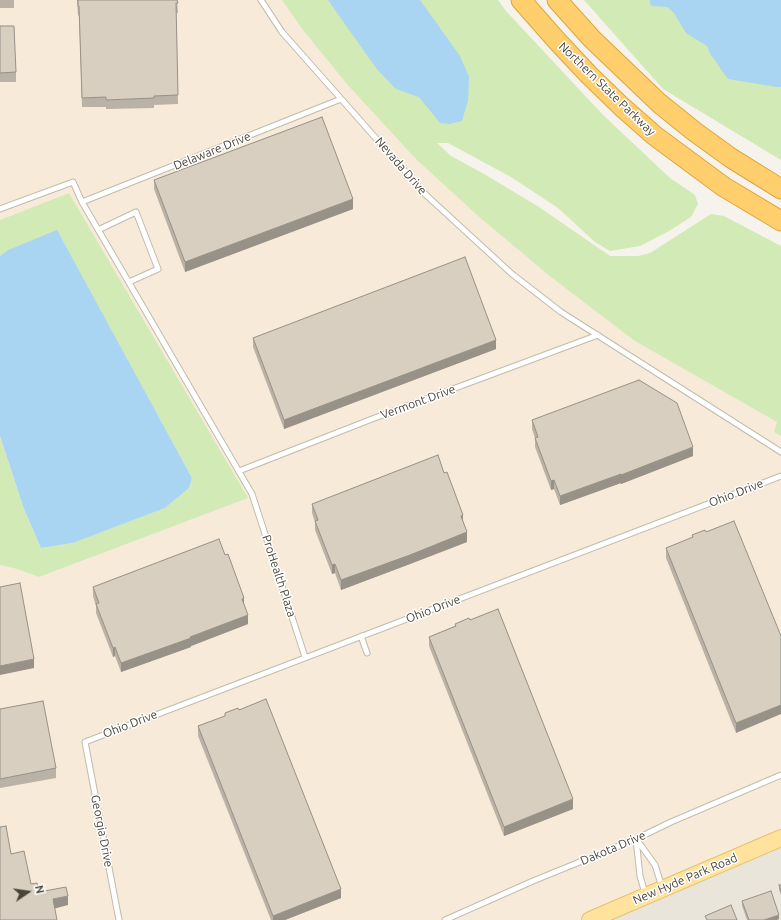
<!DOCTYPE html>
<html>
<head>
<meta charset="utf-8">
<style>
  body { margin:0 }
  #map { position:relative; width:781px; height:920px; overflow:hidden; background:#f6f3ec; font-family:Ubuntu,sans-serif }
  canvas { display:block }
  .north { position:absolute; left:8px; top:872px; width:40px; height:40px; -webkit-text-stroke:3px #fff; paint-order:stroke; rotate:77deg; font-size:11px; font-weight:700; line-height:16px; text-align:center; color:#4b4439 }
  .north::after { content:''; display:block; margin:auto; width:14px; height:18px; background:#4b4439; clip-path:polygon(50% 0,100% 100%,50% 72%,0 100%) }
</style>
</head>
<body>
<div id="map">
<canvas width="781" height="920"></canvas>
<div class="north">N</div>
</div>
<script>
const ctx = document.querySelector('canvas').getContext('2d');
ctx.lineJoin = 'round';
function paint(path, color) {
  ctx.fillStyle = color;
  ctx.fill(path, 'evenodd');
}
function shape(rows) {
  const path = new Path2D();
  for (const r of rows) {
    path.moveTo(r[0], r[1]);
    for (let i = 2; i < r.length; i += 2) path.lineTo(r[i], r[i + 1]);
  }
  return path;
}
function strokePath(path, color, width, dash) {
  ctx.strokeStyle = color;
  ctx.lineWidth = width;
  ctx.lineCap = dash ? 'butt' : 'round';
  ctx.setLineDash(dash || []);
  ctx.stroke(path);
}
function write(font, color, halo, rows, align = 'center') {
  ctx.font = font + ' Ubuntu,sans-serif';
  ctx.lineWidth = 3;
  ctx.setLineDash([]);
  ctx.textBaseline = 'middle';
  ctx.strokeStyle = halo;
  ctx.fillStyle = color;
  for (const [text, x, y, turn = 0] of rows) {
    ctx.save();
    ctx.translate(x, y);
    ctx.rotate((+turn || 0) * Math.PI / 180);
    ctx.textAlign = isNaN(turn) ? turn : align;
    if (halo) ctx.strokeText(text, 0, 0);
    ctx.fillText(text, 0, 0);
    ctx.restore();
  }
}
const residential = shape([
  [781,838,781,920,590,920]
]);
const commercial = shape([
  [0,0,294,0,425,139,781,394,781,838,590,920,0,920,0,565,17,569,39,577,247,498,69,193,0,220]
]);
const green = shape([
  [282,0,498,0,506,11,603,115,670,178,695,195,698,204,691,217,669,231,640,246,610,251,595,242,558,208,511,177,448,143,437,143,451,156,486,175,539,207,610,256,638,256,650,253,711,214,724,216,781,246,781,436,774,432,777,422,635,341,551,277,477,215,414,157,347,84,303,30],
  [584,0,781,0,781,160,663,89],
  [69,193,248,498,39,577,17,569,0,565,0,436,24,509,41,548,73,543,165,508,189,488,192,478,57,231,8,250,0,256,0,220]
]);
const water = shape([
  [328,0,420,0,460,56,469,77,468,100,462,121,450,124,440,123,419,97,396,89,376,68],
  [650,0,781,0,781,87,777,87,728,79,711,55,707,46,686,33,674,13,667,7,652,6,650,4],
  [57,230,192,478,189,488,165,508,73,543,41,548,24,509,0,436,0,256,8,250]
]);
const service = shape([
  [261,0,282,32,426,195,512,274,561,312,781,452],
  [82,202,341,99],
  [0,209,73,182,82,202,252,494,305,657],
  [98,230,136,212,158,269,129,282],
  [239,471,372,419,598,335],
  [361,636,367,653],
  [636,839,640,876,645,893],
  [637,840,655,865,662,887],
  [119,920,85,742,781,476],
  [445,920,533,881,636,839,671,822,781,775]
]);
const primary = shape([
  [590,920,781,838]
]);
const motorway = shape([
  [521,0,558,42,589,75,622,107,655,136,724,187,781,221],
  [557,0,592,39,659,103,695,132,731,158,781,189]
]);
const wall = shape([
  [0,0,14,0,14,8,0,8],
  [77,0,177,0,178,13,176,13,178,104,154,105,154,108,106,109,106,107,82,107,79,15,78,16],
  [0,26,16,72,16,82,0,82],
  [154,180,353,209,185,272,154,189],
  [253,338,496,349,284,429,253,347],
  [532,420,693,456,621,484,621,483,560,505,554,489,551,490,535,447,535,438,532,429],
  [312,504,463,523,467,542,410,564,341,590,335,573,332,574,315,530,315,522,312,513],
  [706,532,781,636,736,733,666,558,666,548,692,538,692,535],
  [93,587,244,606,248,624,191,646,191,647,121,672,115,656,113,657,96,613,96,606,93,596],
  [455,624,573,809,504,836,429,646,429,637,455,626],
  [0,709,56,768,56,778,0,788],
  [239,710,341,898,285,920,271,920,198,736,198,726,225,716,225,713],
  [779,885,781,885,781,895,779,890],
  [742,901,779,919,777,920,747,920,742,906]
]);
const shadedWall = shape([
  [353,199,353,209,185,272,185,262],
  [496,340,496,349,284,429,284,420],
  [693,447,693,456,621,484,621,475],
  [621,474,621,483,560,505,560,496],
  [554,480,554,489,551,490,551,481],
  [463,515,463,525,461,516],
  [467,532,467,542,410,564,341,590,341,580],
  [335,564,335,573,332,574,332,565],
  [244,598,244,607,242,599],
  [248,615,248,624,191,646,191,647,121,672,121,663],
  [115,647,115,656,113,657,113,648],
  [34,659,34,668,0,675,0,666],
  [781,705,781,714,736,733,736,723],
  [573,799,573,809,504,836,504,827],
  [341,889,341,898,285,920,273,920,273,916],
  [68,896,68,905,53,909,53,899],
  [779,915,779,919,777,920,764,920]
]);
const building = shape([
  [78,0,177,0,178,3,176,3,178,95,154,96,154,98,106,100,106,97,82,98,79,6,78,6,78,0],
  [0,26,14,26,16,72,0,73,0,26],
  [322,117,353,199,185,262,154,180,322,117],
  [465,257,496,340,284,420,253,338,465,257],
  [639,380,677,403,693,447,621,475,621,474,560,496,554,480,551,481,535,438,538,437,532,420,639,380],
  [438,455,444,473,447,472,463,515,461,516,467,532,410,555,341,580,335,564,332,565,315,521,318,520,312,504,438,455],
  [734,521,781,636,781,705,736,723,666,548,693,537,692,535,705,530,706,532,734,521],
  [219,539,225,555,228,554,244,598,242,599,248,615,190,637,191,638,121,663,115,647,113,648,96,604,99,603,93,587,219,539],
  [20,583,34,659,0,666,0,587,20,583],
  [498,609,573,799,504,827,429,637,456,626,455,624,469,618,470,620,498,609],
  [266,699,341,889,273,916,198,726,225,716,225,713,238,708,239,710,266,699],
  [43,701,56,768,0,779,0,709,43,701],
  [6,826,11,854,24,851,31,884,37,883,39,892,66,887,68,896,53,899,57,920,0,920,0,827,6,826],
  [779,885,781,885,781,891,779,885],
  [771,891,779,915,764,920,749,920,742,901,771,891],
  [731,905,737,920,707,920,705,916,731,905]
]);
const streetNames = [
  ["Northern State Parkway",607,89,44],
  ["Delaware Drive",212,151,-22],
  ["Nevada Drive",401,166,49],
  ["Vermont Drive",418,402,-20],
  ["Ohio Drive",736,493,-21],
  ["ProHealth Plaza",279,576,72],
  ["Ohio Drive",433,609,-21],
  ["Ohio Drive",130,724,-21],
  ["Georgia Drive",102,831,79],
  ["Dakota Drive",613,848,-23],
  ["New Hyde Park Road",685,879,-23]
];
paint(residential, '#eae5da');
paint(commercial, '#f7ead8');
paint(green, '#d2eab5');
paint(water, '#a9d4f2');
strokePath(service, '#c2bbae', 7);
strokePath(primary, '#e6c16a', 18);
strokePath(motorway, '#e0a43c', 21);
strokePath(service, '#fff', 5);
strokePath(primary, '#ffe39c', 16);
strokePath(motorway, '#ffcf6e', 19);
paint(wall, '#bab2a6');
paint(shadedWall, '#979187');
paint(building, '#d8cfc1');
strokePath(building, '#979187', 1);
write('12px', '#4b4439', '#fff', streetNames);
</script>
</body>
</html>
